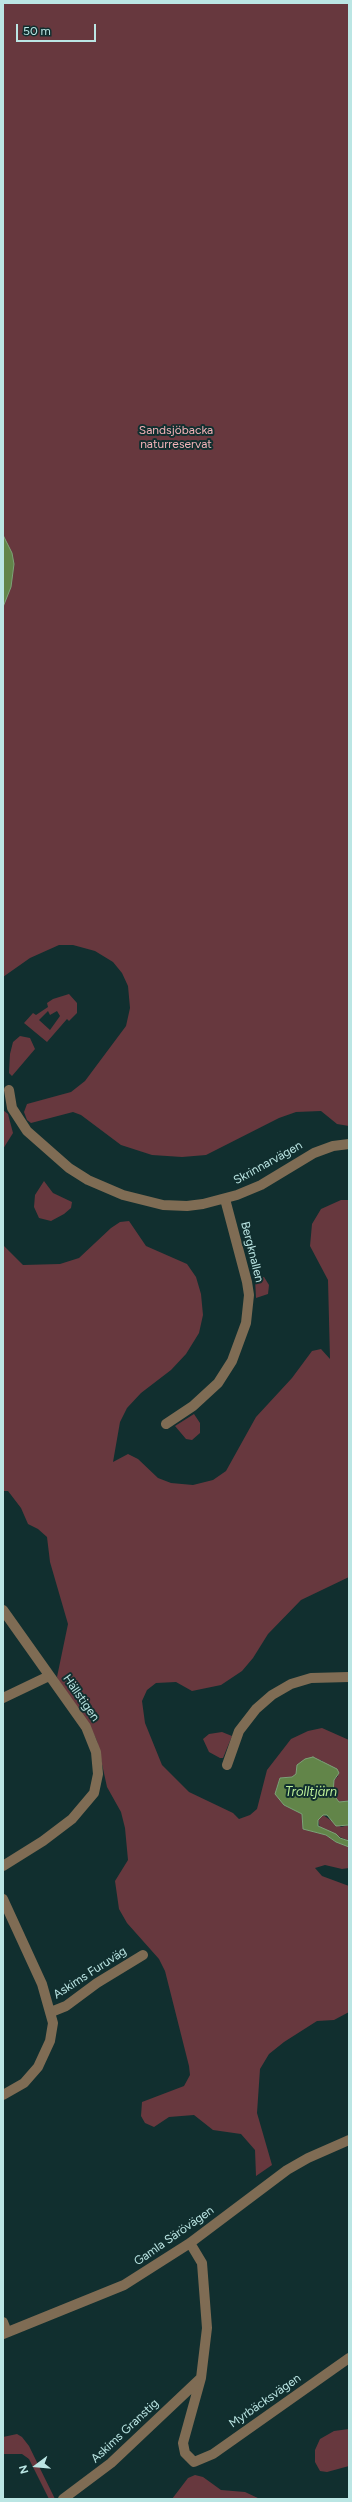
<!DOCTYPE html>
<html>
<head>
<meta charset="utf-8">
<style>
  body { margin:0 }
  #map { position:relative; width:352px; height:2502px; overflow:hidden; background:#112f2f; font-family:Figtree,sans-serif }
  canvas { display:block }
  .frame { position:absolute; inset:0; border:4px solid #bbe6e4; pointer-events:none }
  .north { position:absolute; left:16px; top:2446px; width:40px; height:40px; -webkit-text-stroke:3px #112f2f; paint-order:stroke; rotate:254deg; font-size:11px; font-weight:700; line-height:16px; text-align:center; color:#bbe6e4 }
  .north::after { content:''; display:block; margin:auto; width:14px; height:18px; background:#bbe6e4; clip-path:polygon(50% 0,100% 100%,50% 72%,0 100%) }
  .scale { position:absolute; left:16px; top:24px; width:80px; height:18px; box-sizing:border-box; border:2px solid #bbe6e4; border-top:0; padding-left:5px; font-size:12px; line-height:14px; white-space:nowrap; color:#bbe6e4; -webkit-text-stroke:3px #112f2f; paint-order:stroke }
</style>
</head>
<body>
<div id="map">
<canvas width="352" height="2502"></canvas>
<div class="frame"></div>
<div class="north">N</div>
<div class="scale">50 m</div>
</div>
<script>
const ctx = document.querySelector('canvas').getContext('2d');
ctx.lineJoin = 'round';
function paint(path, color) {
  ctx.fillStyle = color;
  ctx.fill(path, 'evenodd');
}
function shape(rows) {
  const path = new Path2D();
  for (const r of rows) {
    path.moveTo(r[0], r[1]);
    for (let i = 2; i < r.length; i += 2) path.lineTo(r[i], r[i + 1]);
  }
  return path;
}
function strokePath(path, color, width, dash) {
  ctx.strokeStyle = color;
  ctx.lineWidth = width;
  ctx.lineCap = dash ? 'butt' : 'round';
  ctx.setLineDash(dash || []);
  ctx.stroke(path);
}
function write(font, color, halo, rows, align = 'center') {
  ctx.font = font + ' Figtree,sans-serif';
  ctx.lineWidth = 4;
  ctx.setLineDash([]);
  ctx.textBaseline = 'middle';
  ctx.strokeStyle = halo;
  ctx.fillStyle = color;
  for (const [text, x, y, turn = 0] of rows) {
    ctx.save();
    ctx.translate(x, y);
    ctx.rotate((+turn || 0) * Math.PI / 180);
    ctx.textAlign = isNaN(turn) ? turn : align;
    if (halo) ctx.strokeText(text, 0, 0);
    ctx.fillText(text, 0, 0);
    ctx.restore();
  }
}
const green = shape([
  [3,3,349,3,349,1126,337,1124,321,1111,296,1112,279,1118,206,1155,182,1157,152,1155,121,1145,81,1115,73,1112,31,1123,27,1120,24,1112,27,1104,71,1092,85,1081,126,1026,130,1008,128,986,122,973,113,962,95,951,73,945,59,945,30,958,3,977],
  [69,994,77,1003,77,1013,69,1021,67,1019,47,1042,24,1023,33,1013,36,1015,48,1007,47,1003,53,999],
  [48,1011,50,1015,57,1011,60,1016,50,1030,39,1020],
  [20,1036,30,1038,35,1049,12,1076,9,1073,10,1054,13,1042],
  [3,1110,8,1114,13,1133,3,1149],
  [44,1181,53,1193,72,1202,71,1208,64,1214,51,1221,39,1218,34,1207,35,1195],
  [341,1200,349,1200,349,1577,301,1600,268,1634,253,1658,242,1671,221,1685,192,1691,176,1682,156,1683,147,1690,142,1701,145,1723,162,1765,189,1792,233,1813,239,1819,250,1815,257,1809,267,1770,291,1739,308,1731,322,1728,349,1740,349,1801,339,1802,335,1799,333,1787,334,1780,338,1776,321,1760,292,1777,280,1778,276,1790,284,1805,302,1814,303,1829,326,1835,336,1842,349,1847,349,1868,342,1869,325,1865,315,1868,322,1876,349,1886,349,2012,334,2020,317,2021,284,2042,269,2054,260,2069,257,2113,272,2165,256,2176,255,2150,241,2134,213,2130,194,2115,169,2117,154,2127,145,2123,141,2116,142,2102,184,2086,190,2075,189,2066,165,1971,159,1959,127,1923,119,1909,115,1881,128,1860,125,1828,121,1812,107,1787,97,1741,90,1726,61,1686,57,1677,68,1624,50,1562,47,1537,38,1529,28,1524,21,1508,8,1491,3,1491,3,1245,23,1265,60,1264,79,1258,111,1228,120,1222,129,1221,146,1246,187,1264,196,1277,201,1294,203,1315,199,1333,186,1354,171,1370,141,1393,127,1408,120,1422,113,1462,128,1454,138,1459,158,1478,171,1483,193,1485,213,1480,226,1471,256,1417,292,1378,312,1351,321,1349,330,1359,328,1280,310,1246,312,1224,321,1209],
  [264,1277,269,1285,268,1294,256,1298,255,1278],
  [194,1414,200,1423,200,1433,192,1440,186,1439,175,1426],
  [222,1732,232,1736,223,1758,220,1758,209,1752,203,1739,209,1734],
  [323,1815,341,1827,349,1825,349,1841,320,1828,318,1820],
  [349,2429,349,2466,327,2472,320,2471,315,2462,315,2450,320,2439,334,2431],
  [17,2434,22,2437,29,2446,55,2499,49,2499,29,2459,22,2454,3,2454,3,2437],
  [195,2475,203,2477,221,2490,245,2492,260,2499,172,2499,188,2478]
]);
const water = shape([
  [3,535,12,553,14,564,11,587,3,607,3,535],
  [313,1757,337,1769,339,1773,334,1780,333,1794,339,1802,349,1801,349,1825,336,1826,327,1815,323,1815,318,1820,318,1826,336,1834,340,1838,349,1841,349,1847,336,1842,326,1835,303,1829,302,1814,284,1805,275,1794,280,1778,292,1777,296,1774,297,1765,305,1759,313,1757]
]);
const minor = shape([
  [9,1090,12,1108,27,1131,69,1168,88,1180,123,1195,163,1205,187,1206,203,1204,237,1195,261,1185,314,1153,333,1146,349,1144],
  [166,1424,193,1406,218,1383,232,1361,246,1323,249,1295,247,1282,225,1199],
  [3,1610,86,1727,96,1752,98,1774,94,1793,72,1819,43,1841,3,1866],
  [3,1698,49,1676],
  [227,1765,239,1731,256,1709,272,1695,291,1684,311,1678,349,1677],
  [3,1899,42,1984,53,2023,50,2041,38,2067,24,2083,3,2095],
  [51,2012,66,2006,97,1983,143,1955],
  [190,2243,202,2263,207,2328,201,2378,183,2443,185,2453,194,2462,213,2454,349,2358],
  [3,2322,7,2332],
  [3,2334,124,2285,190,2243,287,2170,308,2158,349,2140],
  [63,2499,111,2463,201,2378]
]);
const parkNames = [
  ["Sandsjöbacka",176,430],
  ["naturreservat",176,444]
];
const streetNames = [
  ["Skrinnarvägen",268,1163,-29],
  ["Bergknallen",252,1252,76],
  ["Hällstigen",81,1698,55],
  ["Askims Furuväg",90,1973,-33],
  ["Gamla Särövägen",174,2236,-35],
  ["Myrbäcksvägen",265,2401,-35],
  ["Askims Granstig",125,2431,-43]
];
const waterNames = [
  ["Trolltjärn",311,1792]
];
paint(green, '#67383e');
paint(water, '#628549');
strokePath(water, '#7da278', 1);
strokePath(minor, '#7f6c54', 10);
write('12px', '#f3b3b8', '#112f2f', parkNames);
write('12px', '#bbe6e4', '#112f2f', streetNames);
write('italic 13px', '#baed97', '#112f2f', waterNames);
</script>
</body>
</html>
